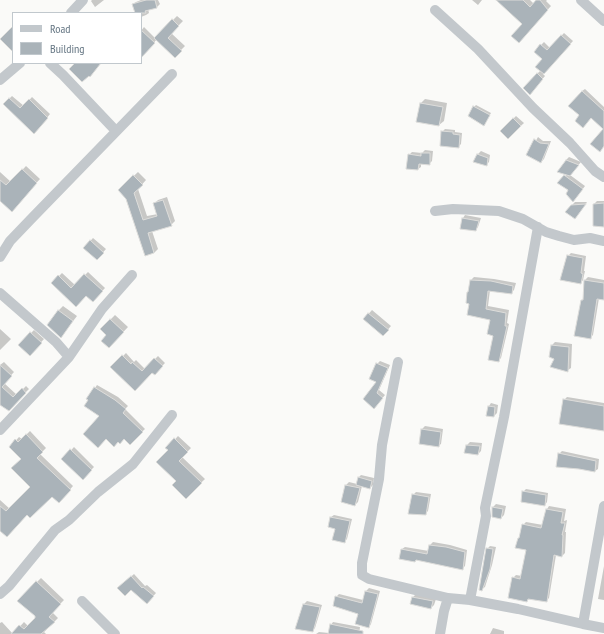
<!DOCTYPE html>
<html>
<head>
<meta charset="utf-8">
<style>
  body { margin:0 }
  #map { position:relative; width:604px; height:634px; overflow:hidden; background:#fafaf8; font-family:"PT Sans Narrow",sans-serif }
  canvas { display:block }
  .legend { position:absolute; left:12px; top:12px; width:130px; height:52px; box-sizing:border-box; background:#fff; border:1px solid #c1c8cd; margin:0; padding:5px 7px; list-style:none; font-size:12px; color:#657683 }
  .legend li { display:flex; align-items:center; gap:8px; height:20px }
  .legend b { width:20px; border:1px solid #c1c8cd }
</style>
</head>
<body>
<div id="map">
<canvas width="604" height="634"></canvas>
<ul class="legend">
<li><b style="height:5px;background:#c3c8cc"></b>Road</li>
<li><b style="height:11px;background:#aab3b9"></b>Building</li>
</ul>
</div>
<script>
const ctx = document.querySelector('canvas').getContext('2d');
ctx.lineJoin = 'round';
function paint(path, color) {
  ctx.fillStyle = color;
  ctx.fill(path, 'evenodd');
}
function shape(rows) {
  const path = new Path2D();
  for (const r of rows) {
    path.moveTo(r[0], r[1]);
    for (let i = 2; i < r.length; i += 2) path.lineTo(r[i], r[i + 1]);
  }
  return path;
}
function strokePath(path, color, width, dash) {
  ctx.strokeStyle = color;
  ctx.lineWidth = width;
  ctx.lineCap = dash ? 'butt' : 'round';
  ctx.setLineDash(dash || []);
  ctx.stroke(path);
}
const shadow = shape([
  [92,0,104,0,95,7,91,1],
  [141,0,158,0,160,4,157,7,148,9,149,13,146,15,141,17,141,13,136,13,133,4,136,2],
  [472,0,482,0,478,5],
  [500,0,530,0,534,4,538,0,547,0,546,1,551,6,522,38,524,24],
  [177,16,183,21,171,33,185,46,175,56,157,39,144,54,141,51,141,31,144,27,155,38],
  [564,33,573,41,543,74,545,76,532,91,537,74,541,70,543,59,541,45,544,42,550,48],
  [585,89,604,107,604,128,592,117,580,115,582,91],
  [12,96,24,106,32,97,50,114,37,130,4,104],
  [425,99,447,103,444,121,439,125,421,103],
  [476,105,491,113,484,125,474,107],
  [516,116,524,123,508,138,501,131],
  [445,129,455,130,455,132,462,133,461,144,458,147,442,132],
  [538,137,543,141,551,141,544,159,541,162,528,155],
  [425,150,433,151,432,161,429,164,421,163,421,167,418,169,409,155,412,152,422,153],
  [481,151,490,155,489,162,486,165,475,162,478,154],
  [569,157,581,162,570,175,585,186,576,198,570,190,559,183,567,174,566,160],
  [26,166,40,179,15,206,0,199,0,172,11,182],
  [138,172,146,180,138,189,147,216,158,214,154,204,158,200,167,197,175,221,171,225,152,231,158,249,154,253,127,198,119,190],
  [597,201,604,201,604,226,594,225,594,204],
  [575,202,587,202,577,215,572,205],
  [465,215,481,218,478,227,475,230,461,228,463,218],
  [93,238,106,249,97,259,84,248],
  [571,253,586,256,584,271,585,271,583,280,581,283,568,256],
  [88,272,105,288,93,301,86,295,52,283,62,273,75,285],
  [474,277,494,279,516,283,514,290,511,293,490,290,488,306,509,310,507,323,509,324,501,358,498,361,492,319,471,303,468,292,469,290,471,280],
  [588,277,604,280,604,299,599,298,593,335,590,338,582,300,584,298,585,280],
  [63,306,77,316,61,337,58,311],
  [372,310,391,326,383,335,364,319],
  [115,315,128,327,109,347,108,335,101,329],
  [0,329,11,339,0,350],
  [34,330,44,339,30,354,19,345],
  [555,342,572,344,571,368,568,370,556,358,552,345],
  [126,353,134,362,136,360,145,369,158,356,165,363,155,373,153,371,135,390,112,367],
  [380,361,390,365,379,390,385,395,374,408,378,382,377,364],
  [4,362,14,372,4,383,17,395,26,386,29,389,9,409,0,403,0,365],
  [97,385,118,397,128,406,125,409,145,429,130,443,101,416,95,388],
  [567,397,604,403,604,430,564,400],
  [491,403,498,405,497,413,494,416,489,406],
  [425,426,443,429,441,444,438,446,420,443,422,429],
  [30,431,46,448,40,454,73,486,59,502,52,495,27,514,0,530,0,500,10,509,31,487,22,459,10,447,19,437,22,439],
  [178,436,191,448,182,457,205,479,186,497,178,481,169,450,167,448],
  [470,442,482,443,481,451,478,454,467,445],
  [74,447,94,467,83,478,63,459],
  [562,451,599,459,598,469,595,471,559,454],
  [361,475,374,478,373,485,370,488,362,486,358,502,355,505,342,502,346,485,349,482,357,484,359,477],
  [526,489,548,493,547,502,545,505,523,492],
  [416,492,431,494,428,511,425,514,413,495],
  [496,504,506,506,504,515,501,518,493,517,493,507],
  [549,506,566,509,564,521,567,520,565,532,566,532,565,553,562,556,556,555,549,598,546,601,530,598,527,601,513,578,516,575,522,576,527,549,519,538,521,536,523,525,526,522,543,525,547,509],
  [334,515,352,519,347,539,344,542,331,517],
  [433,542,450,545,467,550,465,566,462,569,402,549,405,547,429,551,430,545],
  [490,546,496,547,492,565,485,587,482,589,487,549],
  [604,566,604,600,598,599],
  [134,574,145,586,147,585,156,593,147,603,131,589,119,588],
  [41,578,64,600,52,612,58,618,44,632,46,634,0,634,0,623,2,622,13,634,24,622,28,626,36,619,36,616,18,601],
  [369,588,380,591,371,624,369,627,360,613,336,597,339,594,363,600,366,591],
  [416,594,436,599,434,605,431,608,411,603,413,597],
  [307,601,322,605,315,628,312,631,296,628,304,604],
  [333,622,360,627,359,634,316,634,319,632,329,633,331,625],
  [493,628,504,631,504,634,490,634]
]);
const building = shape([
  [146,0,155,0,157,8,145,11,146,13,135,13,132,4,146,0],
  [496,0,523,0,530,7,536,0,540,0,548,10,519,43,511,36,522,24,496,0],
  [172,19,179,26,168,38,182,51,175,58,154,38,172,19],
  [13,26,13,52,0,39,13,26],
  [141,30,155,43,141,58,141,30],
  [561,35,571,44,544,74,535,67,542,59,534,52,540,44,547,50,561,35],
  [75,63,101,63,90,77,89,76,82,82,69,69,75,63],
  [537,73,543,79,530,95,523,88,537,73],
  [582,91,604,111,604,146,600,152,590,144,603,129,591,118,583,128,575,121,579,115,568,106,582,91],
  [9,98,20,108,29,99,48,118,34,134,3,104,9,98],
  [420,103,443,107,439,126,416,122,420,103],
  [473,106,490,115,484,126,468,116,473,106],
  [513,118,521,126,508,139,500,131,513,118],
  [441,131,453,132,453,134,460,135,459,148,440,146,441,131],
  [534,139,540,143,549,144,541,163,526,155,534,139],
  [421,153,430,153,430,165,419,164,418,170,406,169,408,154,421,156,421,153],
  [477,154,488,158,487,166,473,162,477,154],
  [566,160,579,165,570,176,557,172,566,160],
  [22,169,37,183,12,212,0,201,0,180,6,185,22,169],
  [133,175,143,185,134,193,143,220,157,216,153,203,163,200,172,226,148,233,154,253,145,256,126,199,118,190,133,175],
  [564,175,583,189,573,202,566,194,568,190,557,183,564,175],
  [604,203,604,227,593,226,593,204,604,203],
  [586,204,575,219,565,212,571,205,586,204],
  [462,218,479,221,476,231,460,229,462,218],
  [90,240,104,253,97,260,83,248,90,240],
  [567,255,583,258,581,273,583,274,581,284,560,280,567,255],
  [84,274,103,291,93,302,86,296,76,307,51,283,58,275,71,288,84,274],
  [470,280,491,281,513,286,512,294,488,291,486,309,506,313,505,326,507,326,499,362,488,360,493,336,487,334,490,320,467,315,469,304,466,303,467,292,468,292,470,280],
  [584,280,604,283,604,300,597,299,591,339,574,336,581,300,583,300,584,280],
  [58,310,73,321,61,338,47,325,58,310],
  [368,313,389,330,383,336,363,319,368,313],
  [110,319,124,332,109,348,101,341,106,335,100,329,110,319],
  [30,332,42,343,30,356,18,345,30,332],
  [551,345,569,347,568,372,550,367,554,359,549,357,551,345],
  [122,355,131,364,132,362,142,371,154,358,163,366,155,375,152,373,135,391,110,367,122,355],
  [376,363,388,368,377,393,383,398,374,409,363,399,376,382,369,379,376,363],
  [0,365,12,376,2,387,13,397,22,388,26,393,9,411,0,405,0,365],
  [94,387,115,400,126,409,123,413,143,432,130,445,124,439,120,444,118,442,114,447,106,439,98,448,83,434,99,416,84,406,88,400,86,399,94,387],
  [563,399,604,406,604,431,559,424,563,399],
  [488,406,495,407,494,417,486,416,488,406],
  [421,429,441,432,439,447,419,444,421,429],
  [26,434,43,452,37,458,71,490,59,503,52,497,30,518,27,515,7,537,0,531,0,506,6,511,30,487,11,468,21,459,9,447,15,439,18,442,26,434],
  [174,438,188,452,179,461,202,483,186,499,172,485,176,481,156,462,168,450,165,448,174,438],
  [466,445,480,446,478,455,464,453,466,445],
  [70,449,92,470,83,480,61,459,70,449],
  [558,453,596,461,595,472,579,469,556,467,558,453],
  [358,477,372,481,370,489,356,485,358,477],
  [345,485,360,488,355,506,341,502,345,485],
  [522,491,546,495,545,506,521,502,522,491],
  [412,494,429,497,426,515,408,514,412,494],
  [492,507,503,509,501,519,492,517,492,507],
  [546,509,563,512,561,523,565,523,562,535,563,535,562,557,554,555,547,602,528,599,527,602,508,598,512,577,520,579,526,550,515,548,518,538,519,538,522,524,541,528,546,509],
  [330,517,350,521,345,543,332,540,335,529,328,527,330,517],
  [429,545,446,547,465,552,463,570,416,560,415,562,399,559,401,549,427,554,429,545],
  [486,548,493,549,490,569,482,591,479,590,486,548],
  [131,576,142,588,143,587,154,596,147,604,131,590,125,596,117,588,131,576],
  [36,581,61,604,49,617,55,622,41,634,11,634,19,625,24,629,35,618,35,616,17,601,36,581],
  [365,591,378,594,369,628,355,624,358,614,333,606,335,596,362,603,365,591],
  [412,597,433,601,431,609,410,604,412,597],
  [303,604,320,607,313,632,295,629,303,604],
  [330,624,363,631,363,634,328,634,330,624]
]);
const street = shape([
  [581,0,604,21],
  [435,10,478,49,533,108,570,143,595,171,604,177],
  [71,13,83,0],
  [50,63,63,75,116,131],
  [0,80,20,63],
  [435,211,453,209,499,211,523,219,546,232,559,236,574,240,590,238,604,241],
  [0,257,10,241,33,217,172,74],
  [0,293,56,342,69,357],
  [398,362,382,445,379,479,362,563,362,575,369,579,448,598,470,600,518,609,583,624,604,506],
  [0,430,69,357,102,309,132,275],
  [0,594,9,586,55,530,69,520,98,492,133,464,172,415],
  [470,600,486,516,485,508,504,417,538,227],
  [82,601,115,634],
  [583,624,604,628],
  [440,634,444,611,448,598]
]);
paint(shadow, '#0003');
paint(building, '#aab3b9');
strokePath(building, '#dcdcda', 1);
strokePath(street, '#c3c8cc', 10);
</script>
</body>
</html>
